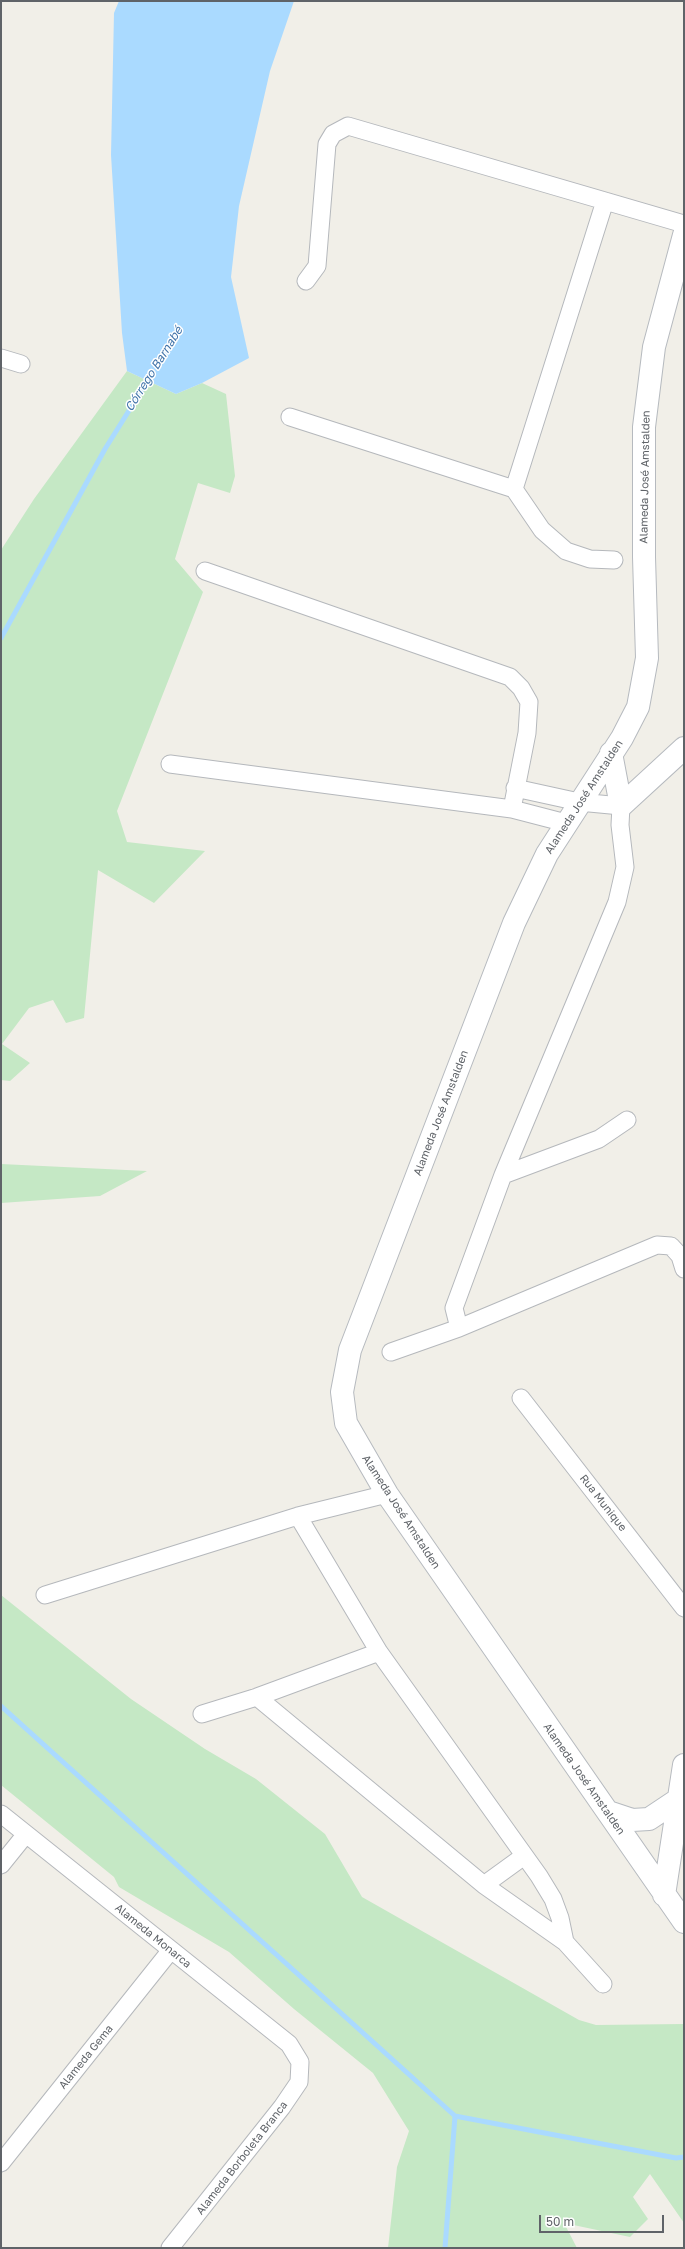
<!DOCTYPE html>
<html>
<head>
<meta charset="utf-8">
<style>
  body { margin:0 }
  #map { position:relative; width:685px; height:2249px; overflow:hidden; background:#f1efe8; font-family:"Golos Text",sans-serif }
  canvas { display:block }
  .frame { position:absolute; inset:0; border:2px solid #5f6368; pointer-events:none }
  .scale { position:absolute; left:539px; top:2215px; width:125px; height:18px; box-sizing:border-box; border:2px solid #5f6368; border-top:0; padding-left:5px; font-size:12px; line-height:14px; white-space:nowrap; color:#5f6368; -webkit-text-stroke:3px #fff; paint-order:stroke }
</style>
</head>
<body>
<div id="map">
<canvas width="685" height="2249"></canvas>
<div class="frame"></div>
<div class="scale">50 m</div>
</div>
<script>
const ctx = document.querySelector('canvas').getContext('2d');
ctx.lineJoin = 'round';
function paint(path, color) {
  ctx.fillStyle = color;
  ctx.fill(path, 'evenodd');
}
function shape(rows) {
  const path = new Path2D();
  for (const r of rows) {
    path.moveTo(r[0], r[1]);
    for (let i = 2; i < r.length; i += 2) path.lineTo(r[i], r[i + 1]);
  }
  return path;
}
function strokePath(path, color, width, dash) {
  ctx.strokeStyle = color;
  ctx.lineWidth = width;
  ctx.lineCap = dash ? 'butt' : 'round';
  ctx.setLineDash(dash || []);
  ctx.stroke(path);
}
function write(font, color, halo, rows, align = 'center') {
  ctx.font = font + ' "Golos Text",sans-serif';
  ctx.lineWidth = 3;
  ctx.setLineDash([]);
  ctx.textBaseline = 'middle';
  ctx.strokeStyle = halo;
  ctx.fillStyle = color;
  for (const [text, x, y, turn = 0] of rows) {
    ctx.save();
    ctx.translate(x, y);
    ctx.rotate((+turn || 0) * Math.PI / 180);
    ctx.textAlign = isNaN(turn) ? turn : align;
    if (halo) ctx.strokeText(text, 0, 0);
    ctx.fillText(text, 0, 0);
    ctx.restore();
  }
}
const green = shape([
  [127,371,176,394,202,383,226,394,235,476,230,493,198,483,175,559,203,592,117,811,127,842,205,851,154,903,98,870,84,1018,66,1023,53,1000,29,1008,2,1044,30,1063,10,1081,1,1080,1,550,34,499],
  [1,1164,147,1171,100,1196,1,1203],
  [1,1595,131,1699,205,1749,256,1779,325,1834,362,1897,579,2020,596,2025,684,2024,684,2223,650,2174,633,2197,648,2219,630,2237,564,2223,577,2248,388,2248,397,2167,409,2131,373,2073,294,2009,229,1952,119,1887,114,1877,1,1785]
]);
const water = shape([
  [119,1,294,1,270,71,239,206,231,277,249,358,202,383,176,394,127,371,122,333,111,155,114,13]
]);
const stream = shape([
  [1,638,105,449,150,377],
  [1,1706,455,2116,445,2248],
  [455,2116,676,2158,684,2157]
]);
const street = shape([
  [306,281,317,266,327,144,333,134,348,126,684,224],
  [1,358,21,364],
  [290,417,514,489,542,530,566,551,590,559,614,560],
  [514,489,605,201],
  [205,571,510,677,521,688,529,702,527,733,512,809],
  [170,764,512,809,566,823],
  [503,1175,599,1139,627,1120],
  [459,1328,454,1308,503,1175,617,902,625,867,620,825,621,806,579,802,515,788],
  [391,1352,459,1328,657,1245,671,1246,680,1256,684,1269],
  [521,1398,684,1608],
  [298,1516,379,1652,539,1876,553,1899,560,1918,565,1942],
  [45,1595,298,1516,387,1494],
  [257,1697,484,1885,565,1942,603,1984],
  [202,1714,257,1697,379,1652],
  [1,1814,289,2044,300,2062,299,2082,282,2107,170,2248],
  [1,1865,26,1834],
  [484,1885,524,1856],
  [1,2163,171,1950]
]);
const secondary = shape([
  [684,235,654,347,644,427,644,557,647,658,638,707,622,738,547,854,514,923,350,1350,342,1392,346,1423,387,1494,684,1922],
  [611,753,621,806,684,748],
  [608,1812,632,1820,649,1819,679,1799],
  [664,1895,684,1765]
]);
const streetNames = [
  ["Alameda José Amstalden",645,477,-89],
  ["Alameda José Amstalden",584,797,-57],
  ["Alameda José Amstalden",441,1113,-69],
  ["Rua Munique",603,1503,52],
  ["Alameda José Amstalden",401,1512,57],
  ["Alameda José Amstalden",584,1779,55],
  ["Alameda Monarca",153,1936,39],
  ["Alameda Gema",86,2057,-51],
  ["Alameda Borboleta Branca",242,2158,-52]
];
const waterNames = [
  ["Córrego Barnabé",154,369,-58]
];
paint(green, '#c5e8c5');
paint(water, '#aadaff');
strokePath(stream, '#aadaff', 5);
strokePath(street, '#b5b8bc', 19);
strokePath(secondary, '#b6babf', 24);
strokePath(street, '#fff', 17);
strokePath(secondary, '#fff', 22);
write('11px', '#5f6368', '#fff', streetNames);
write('italic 12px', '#4174aa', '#fff', waterNames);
</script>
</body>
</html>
